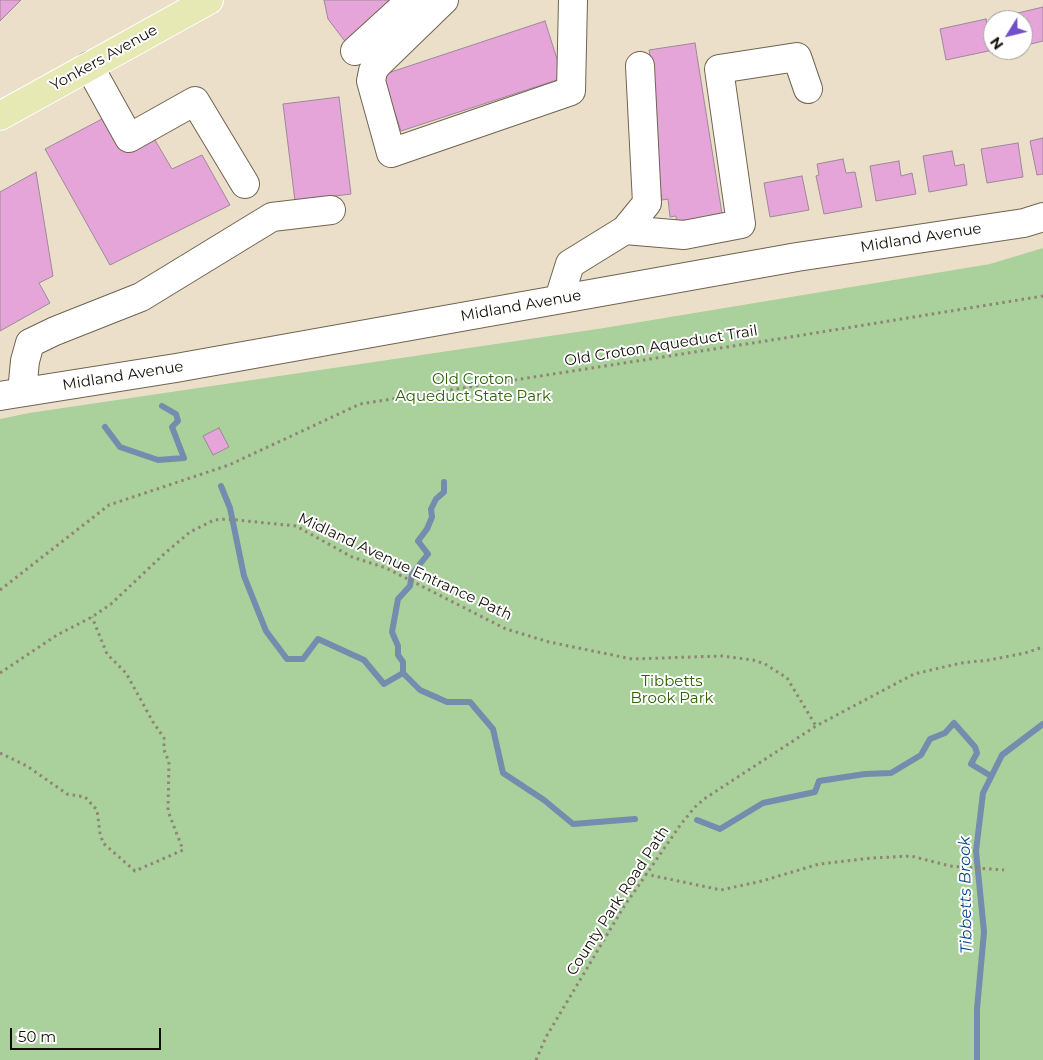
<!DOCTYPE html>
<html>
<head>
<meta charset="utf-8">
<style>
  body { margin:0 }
  #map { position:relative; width:1043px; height:1060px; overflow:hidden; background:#ecdfc9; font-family:Montserrat,sans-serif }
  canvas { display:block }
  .north { position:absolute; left:983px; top:10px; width:50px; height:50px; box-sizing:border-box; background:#fff; border:1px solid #a19f9c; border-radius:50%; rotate:234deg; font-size:14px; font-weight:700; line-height:20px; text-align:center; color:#130e07 }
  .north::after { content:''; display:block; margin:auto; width:18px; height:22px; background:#714fc8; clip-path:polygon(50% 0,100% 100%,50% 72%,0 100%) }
  .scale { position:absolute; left:10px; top:1028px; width:151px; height:22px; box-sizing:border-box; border:2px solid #130e07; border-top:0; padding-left:6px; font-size:15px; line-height:18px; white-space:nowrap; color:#130e07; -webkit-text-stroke:4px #fff; paint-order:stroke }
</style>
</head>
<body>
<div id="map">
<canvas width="1043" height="1060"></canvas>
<div class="north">N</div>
<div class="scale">50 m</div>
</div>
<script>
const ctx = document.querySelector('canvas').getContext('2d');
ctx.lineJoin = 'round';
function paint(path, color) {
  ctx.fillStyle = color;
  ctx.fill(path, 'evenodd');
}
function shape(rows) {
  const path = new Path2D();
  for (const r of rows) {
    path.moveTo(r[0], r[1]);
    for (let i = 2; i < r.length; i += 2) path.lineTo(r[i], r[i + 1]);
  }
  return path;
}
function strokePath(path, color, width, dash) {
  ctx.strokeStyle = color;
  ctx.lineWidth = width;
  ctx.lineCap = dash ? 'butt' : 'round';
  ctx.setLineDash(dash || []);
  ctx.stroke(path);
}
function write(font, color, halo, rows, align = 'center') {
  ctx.font = font + ' Montserrat,sans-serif';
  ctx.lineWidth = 4;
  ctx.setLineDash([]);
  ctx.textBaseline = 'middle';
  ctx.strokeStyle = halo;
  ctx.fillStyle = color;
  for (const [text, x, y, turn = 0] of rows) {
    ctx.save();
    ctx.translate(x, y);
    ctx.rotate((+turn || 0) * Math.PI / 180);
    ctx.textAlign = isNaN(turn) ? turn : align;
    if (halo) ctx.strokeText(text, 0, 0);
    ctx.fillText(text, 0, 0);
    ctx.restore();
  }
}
const green = shape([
  [1043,248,1043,1060,0,1060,0,419,29,413,604,328,990,264]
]);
const stream = shape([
  [105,427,120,447,158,460,184,458,172,427,178,421,176,414,162,406],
  [221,486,230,508,244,576,266,631,287,659,303,659,318,639,364,660,384,684,403,673,420,690,447,702,470,702,493,729,503,773,544,800,573,824,635,819],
  [403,673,403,662,398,655,398,646,392,632,398,599,410,586,412,574,428,554,418,541,427,529,432,517,431,509,436,499,444,492,444,482],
  [697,820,720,829,763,803,815,792,819,781,865,774,891,773,921,755,930,739,945,733,954,723,975,747,977,753,971,764,991,776],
  [977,1060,977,1009,984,932,976,851,983,793,1002,755,1043,724]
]);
const building = shape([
  [0,0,21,0,0,21,0,0],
  [324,0,395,0,347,44,328,19,324,0],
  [1043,7,1043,41,1023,46,1023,20,1001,20,1001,17,1043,7],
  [986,19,993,50,946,60,940,29,986,19],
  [545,21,563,78,401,131,382,75,545,21],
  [695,43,723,220,677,227,676,216,670,217,668,199,662,200,649,117,653,71,649,50,695,43],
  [339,97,351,194,295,201,283,104,339,97],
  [102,119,123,151,152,135,172,169,202,155,230,205,110,265,45,149,102,119],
  [1043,138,1043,174,1037,175,1030,141,1043,138],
  [1018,143,1023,177,987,183,981,149,1018,143],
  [952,151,955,166,964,164,967,185,929,192,923,156,952,151],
  [843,159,846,173,855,172,862,207,824,214,816,176,819,175,817,164,843,159],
  [899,161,901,176,912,173,916,194,876,201,870,166,899,161],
  [36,172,53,276,39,283,50,303,0,331,0,192,36,172],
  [802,176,809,210,770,217,764,183,802,176],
  [219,428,229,447,213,455,203,436,219,428]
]);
const path = shape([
  [0,590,109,505,229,465,360,404,772,340,1043,296],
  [0,673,57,635,92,617,111,604,164,554,190,532,214,520,227,519,296,526,352,557,386,568,506,629,549,642,632,659,722,656,753,660,765,664,787,678,816,726],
  [0,753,27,766,67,794,85,797,97,810,100,833,103,843,135,871,183,850,168,811,169,762,164,750,164,738,153,722,126,673,107,654,92,617],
  [645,874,721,890,762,881,819,864,872,858,911,856,950,866,1004,870],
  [536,1060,546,1037,623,908,681,824,695,807,704,799,816,726,914,674,961,663,989,660,1025,653,1043,647]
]);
const minor = shape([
  [444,0,377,65,373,71,371,81,391,153,571,91,573,0],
  [355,51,411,0],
  [89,66,129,138,195,101,245,184],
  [625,230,684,235,741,224,719,69,797,57,808,89],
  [559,299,570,264,625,230,647,203,640,66],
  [22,392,25,361,30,343,55,331,141,297,272,217,331,210],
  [0,396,176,368,797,257,1024,223,1043,217]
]);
const major = shape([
  [0,116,209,0]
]);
const streetNames = [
  ["Yonkers Avenue",104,58,-29],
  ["Midland Avenue",921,238,-9],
  ["Midland Avenue",521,306,-10],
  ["Old Croton Aqueduct Trail",661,346,-9],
  ["Midland Avenue",123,376,-9],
  ["Midland Avenue Entrance Path",405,567,25],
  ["County Park Road Path",618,901,-57]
];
const parkNames = [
  ["Old Croton",473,380],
  ["Aqueduct State Park",473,397],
  ["Tibbetts",672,682],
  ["Brook Park",672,699]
];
const waterNames = [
  ["Tibbetts Brook",966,895,-91]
];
paint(green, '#aad09c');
strokePath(stream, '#748cad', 6);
paint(building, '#e5a5d9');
strokePath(building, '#9c8998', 1);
strokePath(minor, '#706451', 30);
strokePath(major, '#fff', 30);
strokePath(path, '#8e8575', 3, [2.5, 4]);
strokePath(minor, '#fff', 28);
strokePath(major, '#e7e9b5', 28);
write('15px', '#130e07', '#fff', streetNames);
write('15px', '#2b6306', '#fff', parkNames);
write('italic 16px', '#05468d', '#fff', waterNames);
</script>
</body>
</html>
